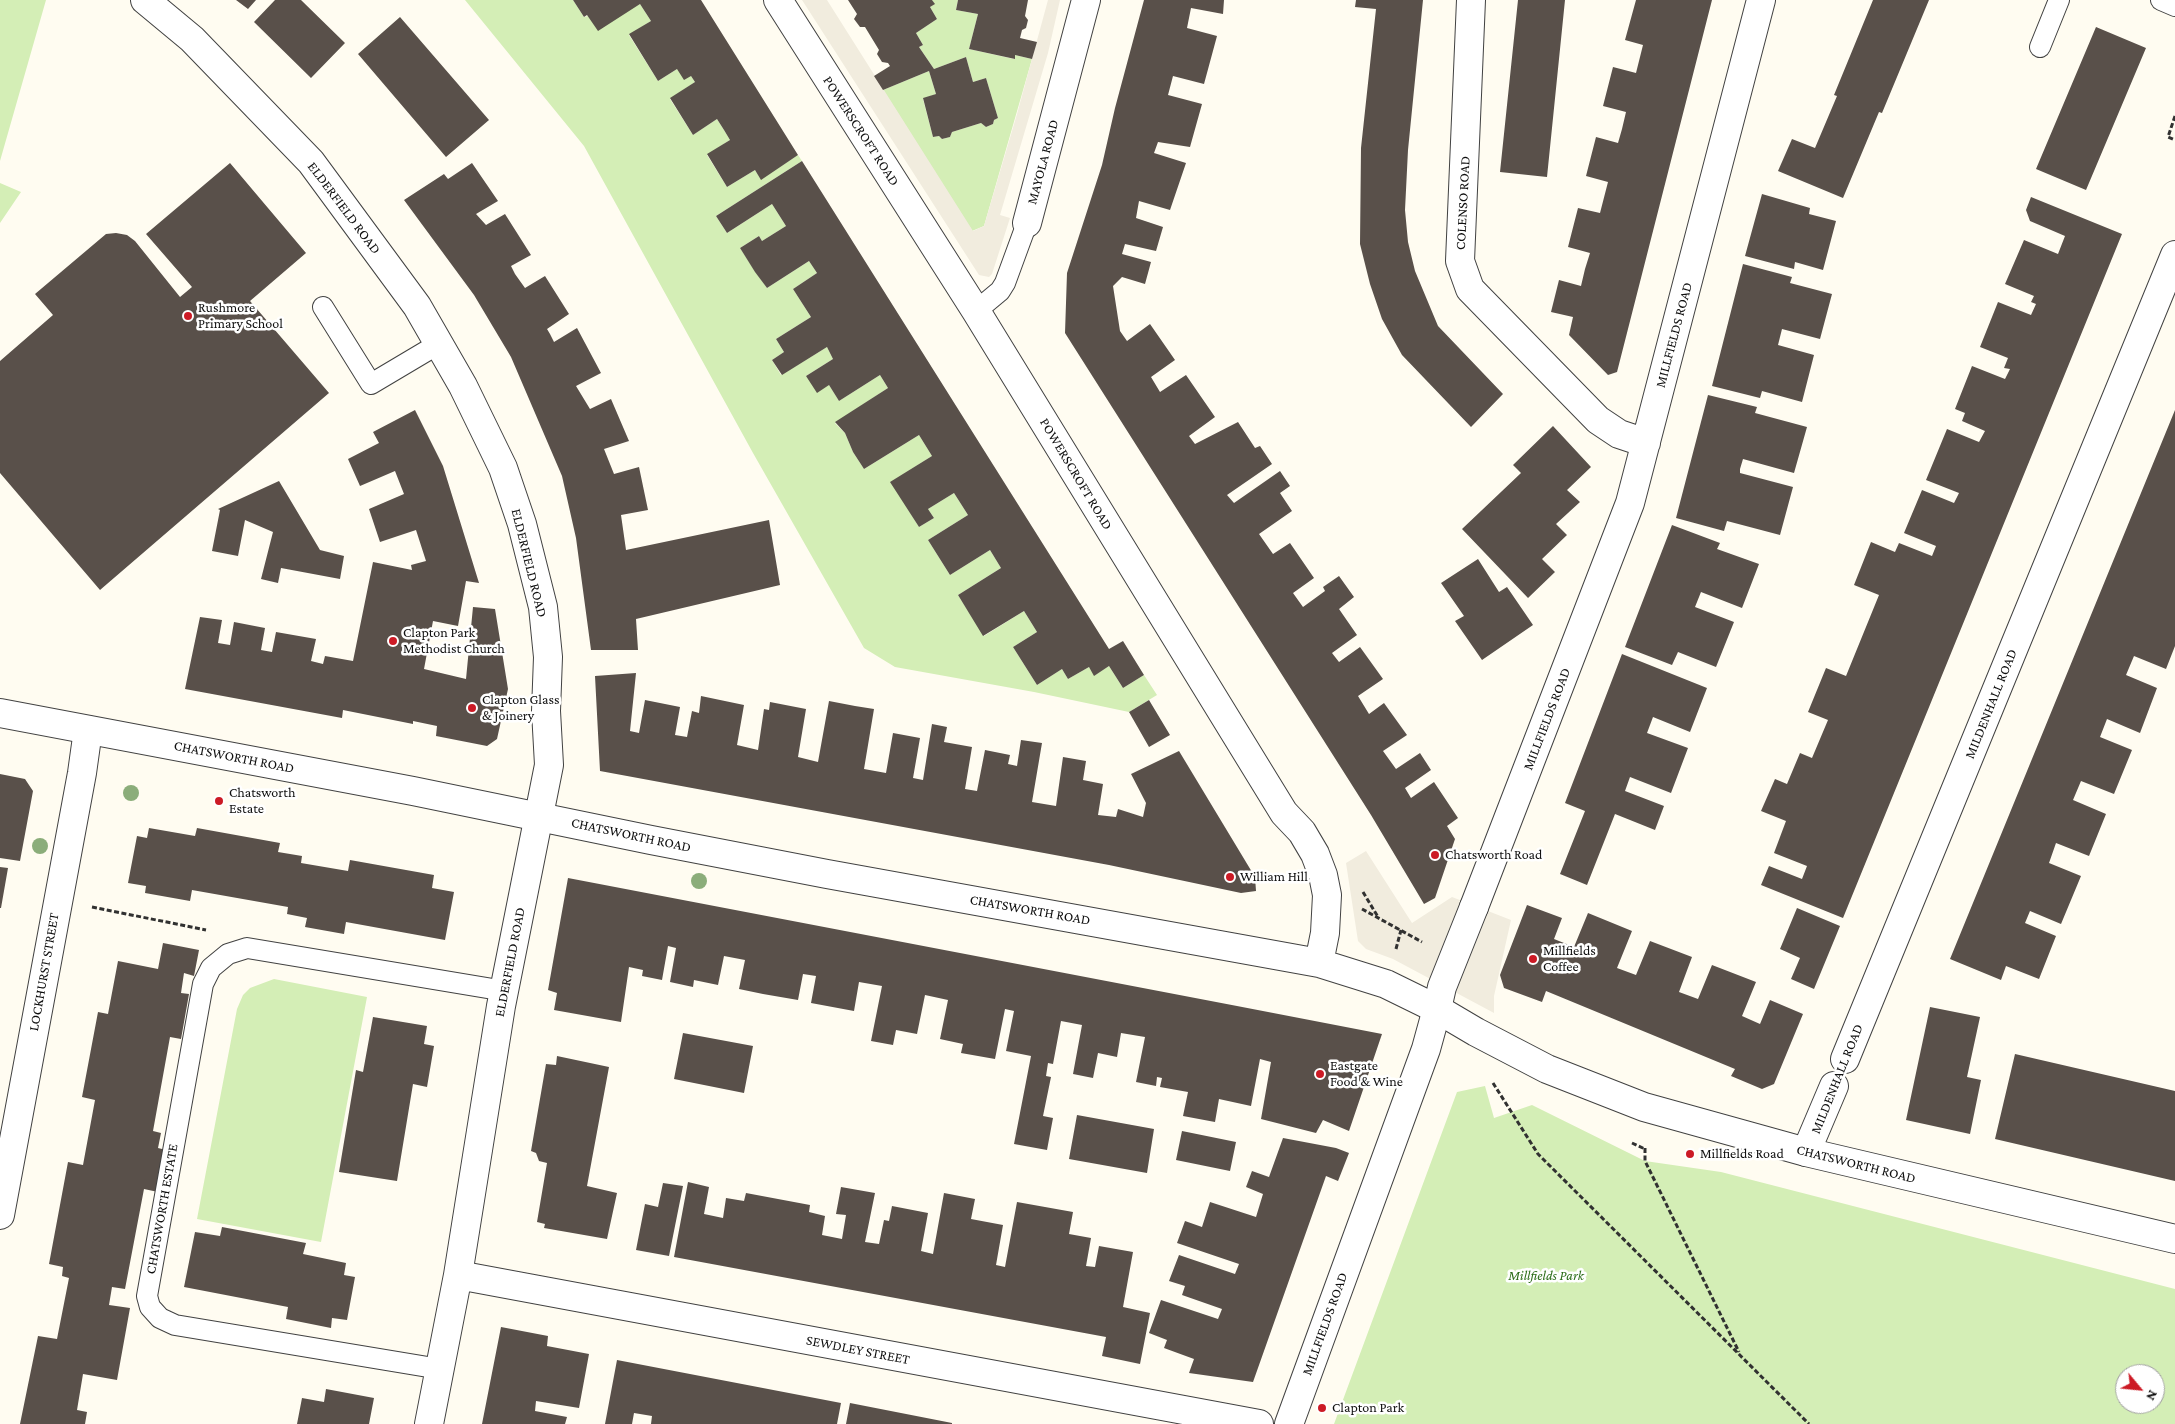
<!DOCTYPE html>
<html>
<head>
<meta charset="utf-8">
<style>
  body { margin:0 }
  #map { position:relative; width:2175px; height:1424px; overflow:hidden; background:#fffcf1; font-family:"Crimson Pro",serif }
  canvas { display:block }
  .north { position:absolute; left:2115px; top:1364px; width:50px; height:50px; box-sizing:border-box; background:#fff; border:1px solid #9f9f9f; border-radius:50%; rotate:118deg; font-size:14px; font-weight:700; line-height:20px; text-align:center; color:#0f0f0f }
  .north::after { content:''; display:block; margin:auto; width:18px; height:22px; background:#cc1a25; clip-path:polygon(50% 0,100% 100%,50% 72%,0 100%) }
</style>
</head>
<body>
<div id="map">
<canvas width="2175" height="1424"></canvas>
<div class="north">N</div>
</div>
<script>
const ctx = document.querySelector('canvas').getContext('2d');
ctx.lineJoin = 'round';
function paint(path, color) {
  ctx.fillStyle = color;
  ctx.fill(path, 'evenodd');
}
function shape(rows) {
  const path = new Path2D();
  for (const r of rows) {
    path.moveTo(r[0], r[1]);
    for (let i = 2; i < r.length; i += 2) path.lineTo(r[i], r[i + 1]);
  }
  return path;
}
function strokePath(path, color, width, dash) {
  ctx.strokeStyle = color;
  ctx.lineWidth = width;
  ctx.lineCap = dash ? 'butt' : 'round';
  ctx.setLineDash(dash || []);
  ctx.stroke(path);
}
function write(font, color, halo, rows, align = 'center') {
  ctx.font = font + ' "Crimson Pro",serif';
  ctx.lineWidth = 5;
  ctx.setLineDash([]);
  ctx.textBaseline = 'middle';
  ctx.strokeStyle = halo;
  ctx.fillStyle = color;
  for (const [text, x, y, turn = 0] of rows) {
    ctx.save();
    ctx.translate(x, y);
    ctx.rotate((+turn || 0) * Math.PI / 180);
    ctx.textAlign = isNaN(turn) ? turn : align;
    if (halo) ctx.strokeText(text, 0, 0);
    ctx.fillText(text, 0, 0);
    ctx.restore();
  }
}
const green = shape([
  [0,0,46,0,0,161],
  [465,0,573,0,584,17,640,4,651,21,629,35,658,81,677,69,691,76,695,82,670,99,693,135,717,119,724,130,730,140,707,155,727,187,755,170,761,179,798,155,802,161,716,216,727,233,772,204,786,226,762,241,759,236,740,248,755,271,767,288,809,261,817,273,793,289,811,317,776,339,784,352,772,360,781,375,827,347,833,359,806,376,829,385,839,401,880,375,888,388,835,423,845,433,853,452,864,469,919,435,932,456,891,482,919,527,934,518,928,509,954,493,968,515,928,540,950,575,990,550,1001,568,958,595,984,636,1024,611,1037,632,1013,647,1037,685,1062,669,1068,679,1089,667,1095,675,1109,666,1123,688,1144,675,1157,695,1129,712,1034,692,895,667,864,648,753,453,584,146],
  [932,0,958,0,956,10,978,14,969,49,1014,59,1015,55,1032,59,984,226,972,231,883,90,929,71,936,94,923,99,933,137,939,136,942,139,950,137,952,132,981,123,986,127,993,124,994,120,998,118,986,78,973,82,966,57,934,69,919,47,923,45,916,33,937,19,930,7,934,4],
  [0,183,21,192,0,223],
  [274,979,367,997,321,1242,197,1219,237,1009,243,995,250,988],
  [1485,1086,1494,1118,1532,1105,1645,1161,1721,1172,2175,1289,2175,1424,1334,1424,1457,1092],
  [2125,1374,2155,1374,2155,1404,2125,1404]
]);
const plaza = shape([
  [802,0,827,0,973,231,984,226,1017,114,1048,0,1060,0,1048,53,1000,215,1010,218,992,274,989,277,979,275],
  [1366,851,1412,923,1452,897,1511,920,1494,996,1494,1013,1393,959,1366,949,1358,941,1346,863]
]);
const building = shape([
  [236,0,256,0,248,9],
  [275,0,301,0,345,43,311,78,254,22],
  [573,0,701,0,798,155,761,180,755,170,727,187,707,154,730,140,724,130,717,119,693,135,670,98,695,82,691,76,684,80,677,69,658,81,629,34,651,21,640,4,598,31,587,15,584,17],
  [848,0,932,0,935,4,930,7,937,19,916,33,923,45,919,47,934,69,966,57,973,82,986,78,998,118,994,120,993,124,986,127,981,123,952,132,950,137,942,139,939,136,933,137,923,98,936,94,929,71,883,90,874,76,890,66,888,63,882,62,877,54,879,50,865,27,860,27,854,19,857,14],
  [958,0,1028,0,1025,16,1028,20,1026,28,1022,30,1020,38,1037,42,1032,59,1015,55,1015,59,969,49,978,14,956,10],
  [1144,0,1224,0,1223,14,1191,8,1187,28,1217,36,1204,84,1173,76,1168,95,1202,104,1190,147,1158,142,1154,153,1186,163,1170,210,1139,201,1136,218,1163,227,1156,251,1125,244,1122,254,1151,262,1145,284,1122,277,1113,286,1120,331,1127,341,1150,324,1175,360,1151,377,1160,392,1186,375,1215,417,1189,436,1195,444,1238,422,1255,448,1260,446,1272,464,1227,495,1234,503,1280,471,1290,486,1280,493,1292,511,1259,534,1273,554,1290,543,1314,578,1293,593,1303,607,1325,591,1323,587,1339,576,1354,597,1339,609,1357,635,1332,653,1339,662,1360,647,1383,679,1358,696,1369,714,1384,703,1407,735,1383,751,1396,769,1420,753,1431,770,1405,788,1411,798,1434,782,1458,818,1447,826,1455,839,1435,898,1424,904,1371,815,1065,333,1067,273,1102,165,1115,108],
  [1356,0,1423,0,1408,150,1405,210,1408,242,1415,271,1438,326,1503,394,1471,427,1402,355,1382,319,1370,284,1360,244,1361,148,1376,9,1355,7],
  [1518,0,1565,0,1547,177,1500,172],
  [1636,0,1712,0,1617,372,1608,375,1569,335,1573,317,1551,312,1559,280,1581,286,1585,269,1590,253,1568,247,1578,208,1600,213,1608,182,1586,176,1596,137,1618,143,1622,129,1626,112,1603,106,1613,67,1636,73,1643,45,1625,40],
  [1873,0,1929,0,1882,113,1879,112,1843,198,1778,171,1792,139,1815,148,1837,96,1834,95],
  [400,17,489,120,446,157,358,54],
  [2096,27,2146,48,2086,190,2036,169],
  [802,161,1109,649,1123,641,1144,675,1123,688,1109,666,1094,676,1089,667,1068,679,1062,669,1037,685,1013,647,1037,632,1024,611,983,636,958,595,1001,568,990,550,950,575,928,540,968,515,954,493,928,509,934,518,919,527,890,482,932,456,919,435,864,469,853,452,845,433,835,422,888,388,880,375,839,401,829,385,817,393,806,376,833,359,827,347,782,375,772,360,784,352,776,339,811,317,793,289,817,273,809,261,767,288,755,272,740,248,759,236,762,241,786,226,772,204,727,233,716,216],
  [230,163,306,253,250,301,329,393,100,590,0,473,0,361,53,315,35,294,106,234,116,233,127,235,135,241,180,297,192,287,146,234],
  [472,163,498,201,476,214,486,225,505,214,531,255,511,266,515,274,525,288,545,276,569,314,547,329,550,334,554,342,577,328,601,373,576,386,590,409,611,399,629,441,604,449,614,474,639,467,648,510,621,515,626,550,769,520,780,585,636,619,638,650,591,650,576,538,562,476,511,357,474,295,404,200,444,174,448,179],
  [1762,194,1810,208,1809,214,1836,221,1823,270,1795,262,1794,269,1745,256],
  [2031,197,2122,234,1843,918,1761,885,1769,866,1802,879,1807,866,1774,853,1786,821,1761,811,1775,779,1787,784,1800,753,1812,758,1828,720,1808,712,1826,668,1846,676,1879,595,1854,585,1871,542,1895,552,1899,543,1932,556,1936,546,1904,533,1922,490,1954,503,1959,493,1926,480,1947,429,1979,442,1985,431,1962,421,1965,413,1955,409,1972,366,2005,379,2010,369,2004,368,2008,358,1980,347,1998,302,2031,315,2036,304,2031,302,2034,296,2005,284,2024,240,2058,254,2065,236,2030,221,2026,210],
  [1743,264,1792,277,1790,283,1832,294,1820,339,1782,329,1778,345,1814,355,1802,402,1762,391,1760,398,1712,386],
  [1708,395,1757,407,1755,413,1807,427,1794,473,1743,459,1740,469,1740,473,1793,487,1780,535,1727,521,1724,531,1676,518],
  [415,410,443,466,479,583,466,581,458,626,433,621,424,669,466,679,473,607,495,609,508,689,497,739,487,746,436,736,437,726,413,721,413,724,343,710,342,718,185,689,200,617,222,620,218,643,230,645,234,622,265,628,261,650,272,652,276,632,316,639,311,661,323,664,325,656,353,661,373,562,412,570,411,565,426,561,416,530,380,542,369,509,404,494,395,471,360,486,348,459,379,443,373,432],
  [2175,410,2175,646,2166,669,2134,656,2126,675,2157,688,2140,733,2107,719,2100,737,2132,750,2114,794,2081,781,2073,800,2106,814,2089,856,2056,843,2049,863,2081,876,2061,924,2030,911,2025,923,2056,936,2039,979,2006,966,2001,980,1950,959],
  [1553,426,1591,467,1567,490,1580,502,1556,524,1567,535,1542,559,1555,572,1528,598,1462,529,1521,473,1513,465],
  [279,481,320,550,344,556,340,579,281,568,278,583,261,579,273,532,245,520,238,556,212,551,220,510,218,509],
  [1672,525,1720,543,1717,549,1759,564,1742,608,1701,592,1695,607,1734,622,1716,667,1678,652,1672,665,1625,647],
  [1478,559,1499,592,1507,587,1533,625,1482,660,1455,621,1464,616,1441,583],
  [1622,654,1707,688,1690,732,1653,717,1647,733,1688,748,1671,793,1630,777,1625,791,1664,806,1655,830,1615,814,1587,885,1560,874,1585,811,1565,803],
  [636,673,630,731,639,733,645,700,680,707,675,735,687,737,692,711,699,713,701,696,744,705,737,745,758,750,764,709,769,710,770,702,806,709,798,757,818,762,829,701,855,706,874,709,864,769,886,773,893,733,920,738,913,778,923,780,932,724,947,727,944,742,972,747,965,789,977,791,985,750,1010,755,1008,764,1017,766,1021,740,1042,743,1032,802,1056,806,1063,757,1086,761,1083,780,1103,784,1098,815,1116,817,1118,809,1143,817,1146,803,1131,774,1179,751,1255,877,1256,891,1241,893,1109,865,600,771,595,676],
  [1149,700,1170,735,1149,747,1129,712],
  [0,774,25,779,33,791,20,861,0,858],
  [149,828,195,836,197,828,280,843,278,852,302,856,301,863,348,871,350,860,434,875,432,888,454,892,445,940,346,922,344,934,305,927,307,918,287,914,288,907,192,890,190,901,145,893,146,886,128,883,137,836,147,838],
  [0,867,8,868,1,908,0,908],
  [568,878,1237,1006,1382,1034,1349,1131,1323,1120,1316,1133,1261,1119,1271,1062,1260,1059,1251,1106,1219,1099,1215,1122,1183,1116,1188,1092,1160,1087,1162,1078,1157,1077,1156,1086,1136,1082,1145,1037,1121,1033,1117,1057,1098,1053,1093,1078,1073,1074,1082,1025,1061,1021,1053,1064,1048,1063,1046,1076,1051,1077,1043,1116,1053,1118,1047,1150,1014,1144,1031,1056,1006,1051,1014,1011,1005,1009,995,1059,961,1053,963,1044,940,1039,948,1000,925,995,917,1034,896,1030,893,1045,871,1041,882,986,859,982,854,1011,811,1003,816,976,803,974,798,1000,763,994,739,989,745,960,724,956,718,985,694,980,693,987,670,982,676,948,668,946,662,980,642,976,643,970,629,967,621,1022,554,1010,557,993,548,990],
  [1527,905,1562,918,1554,939,1574,947,1588,913,1632,931,1617,968,1636,975,1650,941,1692,957,1679,992,1698,999,1712,965,1756,982,1742,1016,1760,1024,1770,1000,1803,1014,1774,1084,1762,1089,1731,1076,1735,1069,1546,991,1542,1002,1504,988,1500,975],
  [1797,908,1840,926,1814,989,1791,979,1800,958,1780,949],
  [163,943,199,950,194,976,184,973,181,993,189,994,181,1039,170,1037,153,1131,161,1133,158,1148,166,1150,158,1192,144,1189,125,1289,112,1287,109,1305,130,1308,117,1380,83,1374,77,1410,87,1412,85,1424,20,1424,38,1336,57,1339,69,1278,62,1276,63,1267,49,1264,68,1162,83,1165,95,1100,82,1097,98,1012,108,1014,118,961,158,969],
  [1930,1007,1980,1017,1967,1077,1981,1080,1970,1134,1906,1120],
  [373,1017,427,1026,424,1044,434,1046,427,1087,413,1084,397,1181,339,1172,356,1070,363,1072],
  [683,1033,753,1046,744,1093,674,1079],
  [2015,1054,2175,1091,2175,1181,1995,1139],
  [557,1056,609,1067,587,1186,617,1193,607,1239,544,1228,545,1224,537,1222,547,1163,539,1161,536,1153,531,1151,546,1064,556,1065],
  [1077,1115,1154,1129,1147,1173,1069,1159],
  [1182,1131,1236,1142,1230,1171,1176,1160],
  [1283,1138,1336,1148,1349,1153,1338,1181,1326,1176,1253,1382,1189,1373,1194,1359,1164,1348,1167,1340,1149,1333,1161,1300,1218,1319,1222,1309,1182,1295,1185,1286,1169,1281,1179,1255,1235,1274,1239,1264,1177,1243,1185,1221,1202,1227,1210,1202,1256,1217,1263,1194,1246,1187,1252,1171,1269,1177],
  [688,1182,709,1187,704,1214,723,1218,726,1198,744,1201,746,1193,810,1205,809,1212,825,1216,822,1235,842,1239,846,1215,836,1214,841,1187,875,1193,865,1242,879,1244,884,1220,889,1221,892,1206,928,1213,921,1251,933,1254,944,1193,975,1199,971,1219,1003,1225,996,1265,1005,1267,1017,1202,1073,1212,1069,1234,1091,1238,1086,1266,1095,1267,1099,1246,1133,1252,1123,1307,1150,1313,1140,1364,1102,1356,1106,1337,674,1257],
  [663,1183,683,1186,669,1256,636,1250,645,1204,658,1207],
  [222,1227,306,1243,303,1254,346,1263,344,1275,355,1277,347,1320,332,1318,331,1328,286,1319,288,1307,184,1287,195,1232,220,1236],
  [501,1327,548,1336,547,1346,589,1354,579,1408,536,1401,535,1411,567,1417,565,1424,482,1424],
  [617,1360,841,1403,837,1424,651,1424,652,1416,634,1413,632,1424,605,1424],
  [326,1389,374,1398,369,1424,297,1424,302,1398,324,1402],
  [850,1403,952,1423,952,1424,846,1424]
]);
const path = shape([
  [2175,116,2168,137,2175,140],
  [1363,892,1378,917],
  [92,907,206,930],
  [1362,909,1422,942],
  [1396,949,1401,930],
  [1493,1083,1538,1154,1809,1424],
  [1632,1143,1645,1149],
  [1645,1148,1645,1161,1739,1352]
]);
const service = shape([
  [2161,0,2175,6],
  [2040,47,2059,0],
  [323,307,371,384,440,343],
  [976,311,1000,291,1005,283,1027,223],
  [440,1369,175,1325,160,1318,150,1307,147,1296,203,984,211,968,228,954,247,948,505,991]
]);
const pedestrian = shape([
  [1437,1009,1442,987,1474,907]
]);
const minor = shape([
  [145,0,192,39,311,162,417,306,463,386,503,468,522,524,543,607,548,657,546,711,549,765,501,1006,458,1275,429,1424],
  [1471,0,1460,261,1470,289,1598,420,1619,434,1646,443],
  [1027,223,1086,0],
  [1474,907,1630,503,1761,0],
  [1845,1059,2175,255],
  [1806,1152,1834,1086],
  [0,1215,82,773,88,730],
  [458,1275,1259,1424],
  [1289,1424,1426,1049,1437,1009]
]);
const tertiary = shape([
  [778,0,976,311,1284,813,1302,832,1315,854,1323,875,1327,895,1325,933,1319,963],
  [0,713,413,791,651,840,827,874,1319,963,1386,984,1437,1009,1476,1032,1547,1069,1644,1107,1806,1152,2175,1239]
]);
const trees = [
  [131,793],
  [40,846],
  [699,881]
];
const markers = [
  [188,316,5,"#cc1a25"],
  [393,641,5,"#cc1a25"],
  [472,708,5,"#cc1a25"],
  [219,801,5,"#cc1a25"],
  [1435,855,5,"#cc1a25"],
  [1230,877,5,"#cc1a25"],
  [1533,959,5,"#cc1a25"],
  [1320,1074,5,"#cc1a25"],
  [1690,1154,5,"#cc1a25"],
  [1322,1408,5,"#cc1a25"]
];
const streetNames = [
  ["POWERSCROFT ROAD",861,131,57],
  ["MAYOLA ROAD",1043,162,-75],
  ["COLENSO ROAD",1463,203,-87],
  ["ELDERFIELD ROAD",344,208,53],
  ["MILLFIELDS ROAD",1674,335,-75],
  ["POWERSCROFT ROAD",1076,474,59],
  ["ELDERFIELD ROAD",529,563,76],
  ["MILDENHALL ROAD",1991,704,-68],
  ["MILLFIELDS ROAD",1547,719,-69],
  ["CHATSWORTH ROAD",234,757,11],
  ["CHATSWORTH ROAD",631,835,12],
  ["CHATSWORTH ROAD",1030,910,10],
  ["ELDERFIELD ROAD",510,962,-79],
  ["LOCKHURST STREET",44,972,-80],
  ["MILDENHALL ROAD",1837,1079,-68],
  ["CHATSWORTH ROAD",1856,1164,14],
  ["CHATSWORTH ESTATE",162,1209,-80],
  ["MILLFIELDS ROAD",1325,1324,-70],
  ["SEWDLEY STREET",858,1350,11]
];
const poiNames = [
  ["Rushmore",198,308],
  ["Primary School",198,324],
  ["Clapton Park",403,633],
  ["Methodist Church",403,649],
  ["Clapton Glass",482,700],
  ["& Joinery",482,716],
  ["Chatsworth",229,793],
  ["Estate",229,809],
  ["Chatsworth Road",1445,855],
  ["William Hill",1240,877],
  ["Millfields",1543,951],
  ["Coffee",1543,967],
  ["Eastgate",1330,1066],
  ["Food & Wine",1330,1082],
  ["Millfields Road",1700,1154],
  ["Clapton Park",1332,1408]
];
const parkNames = [
  ["Millfields Park",1546,1276]
];
paint(green, '#d4eeb6');
paint(plaza, '#f1ecde');
paint(building, '#59504a');
strokePath(service, '#424242', 22);
strokePath(pedestrian, '#424242', 30);
strokePath(minor, '#424242', 30);
strokePath(tertiary, '#424242', 30);
strokePath(path, '#313131', 3, [5, 2.5]);
strokePath(service, '#fff', 20);
strokePath(pedestrian, '#fff', 28);
strokePath(minor, '#fff', 28);
strokePath(tertiary, '#fff', 28);
ctx.fillStyle = '#8bad7a';
for (const [x, y] of trees) {
  ctx.beginPath();
  ctx.arc(x, y, 8, 0, 2 * Math.PI);
  ctx.fill();
}
for (const [x, y, r, color] of markers) {
  const dot = new Path2D();
  dot.arc(x, y, r, 0, 2 * Math.PI);
  ctx.fillStyle = color;
  ctx.fill(dot);
  strokePath(dot, '#fff', 2);
}
write('14px', '#0f0f0f', '#fff', streetNames);
write('14px', '#0f0f0f', '#fff', poiNames, 'left');
write('italic 14px', '#2c6d19', '#fff', parkNames);
</script>
</body>
</html>
